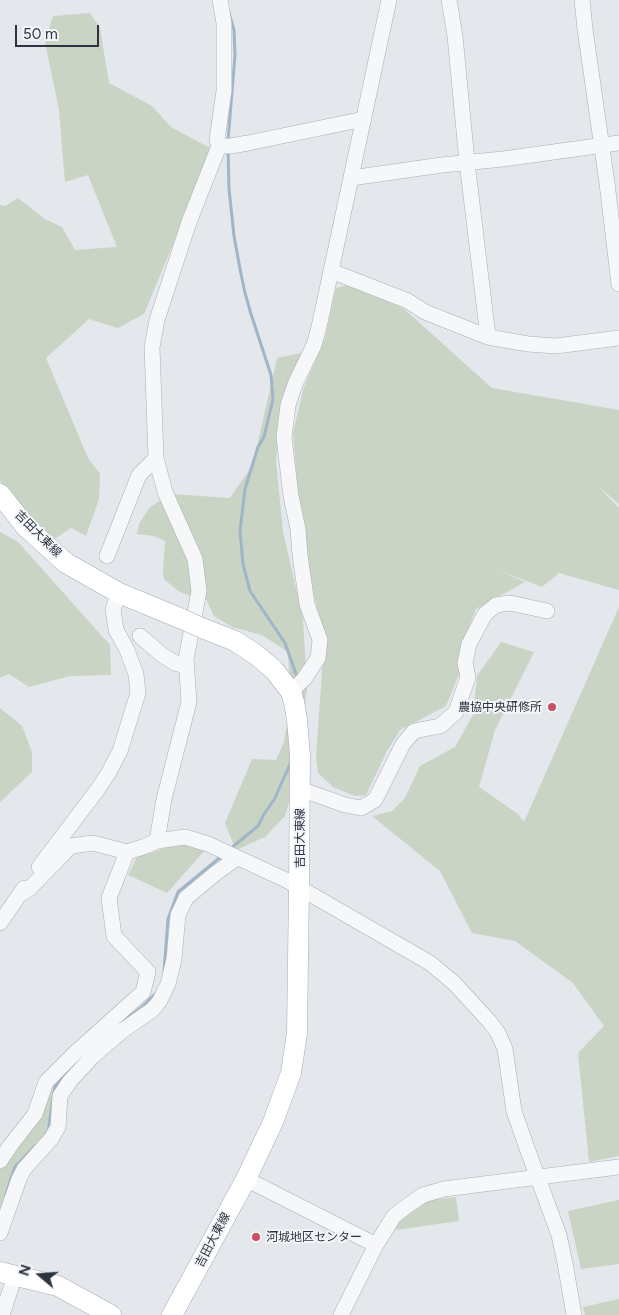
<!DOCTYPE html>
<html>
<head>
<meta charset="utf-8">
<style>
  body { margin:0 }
  #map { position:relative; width:619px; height:1315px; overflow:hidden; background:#e4e7eb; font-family:Figtree,sans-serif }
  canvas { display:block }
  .north { position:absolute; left:15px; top:1250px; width:50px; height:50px; -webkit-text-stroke:4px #f3f5f8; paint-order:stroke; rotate:288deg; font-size:14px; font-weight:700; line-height:20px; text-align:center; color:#2c3442 }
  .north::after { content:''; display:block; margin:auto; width:18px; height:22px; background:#2c3442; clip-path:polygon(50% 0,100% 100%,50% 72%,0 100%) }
  .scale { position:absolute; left:15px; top:25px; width:84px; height:22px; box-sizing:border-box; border:2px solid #2c3442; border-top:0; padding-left:6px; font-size:15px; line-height:18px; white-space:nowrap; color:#2c3442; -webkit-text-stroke:4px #f3f5f8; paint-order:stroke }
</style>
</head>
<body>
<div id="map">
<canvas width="619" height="1315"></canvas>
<div class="north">N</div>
<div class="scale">50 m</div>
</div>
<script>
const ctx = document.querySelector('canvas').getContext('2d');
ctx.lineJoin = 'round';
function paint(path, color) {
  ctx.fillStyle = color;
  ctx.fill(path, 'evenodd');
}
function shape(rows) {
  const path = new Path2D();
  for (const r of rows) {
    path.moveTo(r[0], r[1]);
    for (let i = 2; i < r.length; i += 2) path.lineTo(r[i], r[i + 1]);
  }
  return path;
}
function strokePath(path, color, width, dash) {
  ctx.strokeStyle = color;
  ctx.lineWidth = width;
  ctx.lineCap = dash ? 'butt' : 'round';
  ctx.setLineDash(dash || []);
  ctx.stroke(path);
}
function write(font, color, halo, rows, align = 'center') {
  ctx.font = font + ' Figtree,"Noto Sans JP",sans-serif';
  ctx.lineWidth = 4;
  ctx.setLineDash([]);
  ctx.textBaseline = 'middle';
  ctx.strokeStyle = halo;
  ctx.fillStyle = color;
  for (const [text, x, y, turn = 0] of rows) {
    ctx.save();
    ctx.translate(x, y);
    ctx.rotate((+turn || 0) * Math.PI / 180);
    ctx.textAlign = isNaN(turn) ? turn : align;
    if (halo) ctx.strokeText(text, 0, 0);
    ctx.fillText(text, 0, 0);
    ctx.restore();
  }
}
const green = shape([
  [90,13,100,28,109,83,152,106,171,127,214,150,195,192,144,314,118,328,89,319,46,358,88,458,100,474,99,499,86,536,71,528,52,541,0,481,0,205,5,206,18,198,45,219,62,227,75,250,117,247,88,175,65,182,59,110,45,42,53,16],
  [347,285,403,308,492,388,619,410,619,504,597,485,619,508,619,590,559,573,542,587,495,569,525,582,476,609,459,653,459,674,446,706,400,730,387,751,366,795,355,796,333,787,318,773,316,756,324,644,305,549,298,494,293,432,304,387,325,338,336,288],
  [301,353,282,405,276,461,283,532,303,618,307,690,293,789,285,816,265,837,236,850,225,823,252,759,276,760,284,742,291,699,288,652,262,635,232,627,214,616,206,599,188,595,178,591,164,579,163,570,165,541,154,536,137,534,139,524,150,507,171,494,230,498,253,464,277,358],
  [0,532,18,542,110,645,111,675,70,676,29,687,9,674,0,678],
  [619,607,619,1156,589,1162,578,1053,604,1026,573,983,515,941,472,933,440,871,372,816,392,811,405,798,420,766,455,747,473,715,477,676,501,642,534,652,495,730,479,787,518,814,524,822],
  [0,708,22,726,32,752,32,772,0,802],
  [183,842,206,849,167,893,128,875,137,857],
  [129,1011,124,1025,58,1091,41,1145,0,1218,0,1167,32,1114,62,1073],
  [456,1197,459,1221,396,1230,397,1223,421,1201],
  [619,1200,619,1264,581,1269,568,1211],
  [619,1299,619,1315,585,1315,583,1307]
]);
const stream = shape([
  [228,141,235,55,234,30,229,13],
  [228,149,229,189,234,236,240,269,245,293,251,314,271,375,273,399,264,437,258,447,245,489,240,531,243,564,250,591,285,643,296,674],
  [230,849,258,826,264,814,274,800,291,762],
  [164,971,168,919,178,892,223,855],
  [115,1027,141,1008,158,991],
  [46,1133,48,1131,55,1087,72,1066],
  [6,1194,15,1167,36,1145]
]);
const minor = shape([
  [449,0,455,36,467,162,488,337],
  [582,0,585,29,607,183,619,284],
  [219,146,231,146,248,143,364,119],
  [351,178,442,165,503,159,619,143],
  [331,271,408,301,425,312,488,337,528,344,556,346,619,338],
  [156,458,165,492,195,559,199,591,186,659,189,702,164,799,157,841],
  [107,556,139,475,156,458,152,347,157,320,189,222,219,146,217,140,224,91,224,23,220,0],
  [140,636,162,655,175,663,187,667],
  [291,692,304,679,318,658,320,640,307,604,300,555,298,529,291,496,284,437,288,405,296,382,314,345,319,327,389,0],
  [300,789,345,805,361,808,375,800,403,744,414,731,440,726,456,712,468,677,465,663,469,644,485,614,496,605,510,603,547,611],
  [39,867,98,789,109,772,120,751,138,693,136,674,127,650,116,630,113,609,119,593],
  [19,895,29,889,71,846,93,843,127,852,143,847,157,841,185,837,208,844,286,880,430,963,454,983,489,1021,498,1033,505,1049,514,1111,528,1151,559,1235,565,1263,574,1315],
  [0,923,24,888],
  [0,1161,10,1146,35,1114,46,1082,75,1053,143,992,148,972,114,936,109,898,127,852],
  [246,1179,376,1245],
  [0,1233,19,1179,24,1169,51,1139,58,1127,60,1096,70,1081,93,1056,122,1031,152,1010,159,1002,168,984,174,959,178,915,186,898,216,873,237,858],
  [2,1315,15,1276],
  [341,1315,376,1245,394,1216,407,1206,423,1195,444,1189,619,1167]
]);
const major = shape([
  [0,494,26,527,66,563,119,593,182,619],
  [0,1272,58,1286,111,1315],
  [172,1315,246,1179,273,1122,291,1073,297,1033,299,887,300,755,297,720,294,702,291,692,274,670,255,654,235,641,202,628]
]);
const majorBridge = shape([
  [182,619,202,628]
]);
const markers = [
  [552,707,5,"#c75164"],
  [256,1237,5,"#c75164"]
];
const streetNames = [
  ["吉田大東線",38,534,45],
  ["吉田大東線",300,838,-90],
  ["吉田大東線",213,1240,-62]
];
const poiNames = [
  ["農協中央研修所",542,707],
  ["河城地区センター",266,1237,"left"]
];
paint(green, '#c9d4c5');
strokePath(stream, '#a1b5c8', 3);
strokePath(minor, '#a9aeb5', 16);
strokePath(major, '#a4abb6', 21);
strokePath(minor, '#f6f7f9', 15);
strokePath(major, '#fff', 20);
strokePath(majorBridge, '#a4abb6', 21, []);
strokePath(majorBridge, '#fff', 20);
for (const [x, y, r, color] of markers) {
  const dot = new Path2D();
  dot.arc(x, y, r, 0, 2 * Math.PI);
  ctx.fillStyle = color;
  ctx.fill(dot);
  strokePath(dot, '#f3f5f8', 2);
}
write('12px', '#2c3442', '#f3f5f8', streetNames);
write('12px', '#2c3442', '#f3f5f8', poiNames, 'right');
</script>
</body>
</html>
